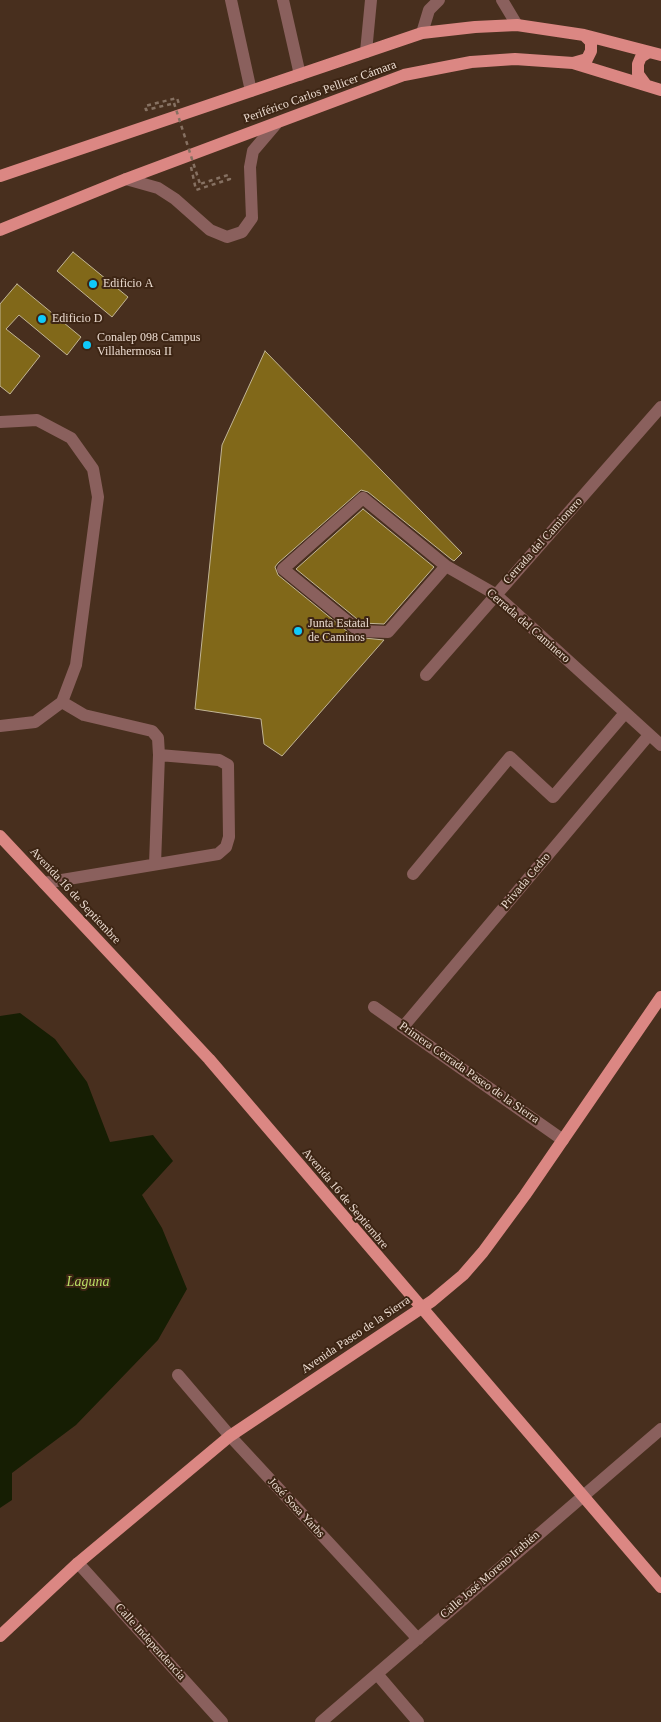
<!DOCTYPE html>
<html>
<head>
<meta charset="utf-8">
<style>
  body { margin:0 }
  canvas { display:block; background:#482f1e }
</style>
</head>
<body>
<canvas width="661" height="1722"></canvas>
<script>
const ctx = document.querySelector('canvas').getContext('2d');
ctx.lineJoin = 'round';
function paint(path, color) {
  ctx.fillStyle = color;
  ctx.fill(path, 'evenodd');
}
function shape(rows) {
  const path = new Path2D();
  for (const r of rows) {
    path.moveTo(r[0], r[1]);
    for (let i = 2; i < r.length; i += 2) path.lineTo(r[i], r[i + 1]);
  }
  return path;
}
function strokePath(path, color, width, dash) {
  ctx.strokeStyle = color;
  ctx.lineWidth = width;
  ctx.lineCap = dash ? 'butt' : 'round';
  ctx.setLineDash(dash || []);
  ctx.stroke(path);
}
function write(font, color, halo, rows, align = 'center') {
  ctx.font = font + ' "Times New Roman",serif';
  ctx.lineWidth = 4;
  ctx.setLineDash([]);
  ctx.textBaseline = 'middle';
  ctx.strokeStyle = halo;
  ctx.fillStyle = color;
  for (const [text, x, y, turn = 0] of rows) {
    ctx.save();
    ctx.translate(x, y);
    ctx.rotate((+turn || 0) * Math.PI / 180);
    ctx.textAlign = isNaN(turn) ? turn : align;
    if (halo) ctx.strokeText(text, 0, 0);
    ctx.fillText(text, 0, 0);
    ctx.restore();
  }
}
const water = shape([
  [20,1013,55,1039,87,1082,110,1142,153,1135,173,1161,142,1195,162,1228,187,1289,158,1340,76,1425,12,1473,12,1500,0,1508,0,1016]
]);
const building = shape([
  [73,252,128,297,112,317,57,271,73,252],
  [17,284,81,337,67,355,19,315,6,329,40,356,10,394,0,386,0,304,17,284],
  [265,351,462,553,454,561,451,559,368,492,361,490,278,563,275,567,278,575,354,637,384,640,282,756,264,744,261,719,195,709,222,445,265,351],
  [363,509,434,567,384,624,362,623,296,569,363,509]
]);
const path = shape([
  [171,104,146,110,145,106,177,98,179,104],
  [191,167,196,190,230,179,228,175,200,184]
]);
const minor = shape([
  [231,0,251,91],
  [283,0,300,75],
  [502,0,517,25],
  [422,33,429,10,439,0],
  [366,52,371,0],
  [126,179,158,188,175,199,210,230,227,237,242,232,252,218,250,167,253,151,276,124],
  [0,422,37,420,71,438,93,469,98,497,76,665,62,702,35,722,0,726],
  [446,566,388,632,359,631,283,569,363,498,446,566,495,594,661,745],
  [426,675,661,407],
  [62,702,84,715,152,731,158,738,159,755],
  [413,874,510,757,553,797,625,713],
  [44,883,218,854,226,847,229,837,228,765,219,760,159,755,155,864],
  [374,1007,563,1140],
  [403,1027,649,735],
  [178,1375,230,1436,418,1639],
  [78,1563,222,1722],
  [377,1674,418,1722],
  [321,1722,661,1429]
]);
const major = shape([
  [573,63,587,59,591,51,591,42,584,35],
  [646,85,638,74,638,64,641,57,649,52],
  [0,176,422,33,475,27,517,25,584,35,661,55],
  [0,230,126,179,404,75,471,62,515,59,573,63,661,90],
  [0,836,209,1059,661,1587],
  [0,1636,78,1563,230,1436,432,1301,463,1275,483,1252,525,1195,661,997]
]);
const pathBridge = shape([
  [174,103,200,184]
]);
const markers = [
  [93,284,5,"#0fcafa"],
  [42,319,5,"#0fcafa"],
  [87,345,5,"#0fcafa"],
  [298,631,5,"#0fcafa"]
];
const streetNames = [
  ["Periférico Carlos Pellicer Cámara",320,92,-20],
  ["Cerrada del Camionero",543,541,-48],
  ["Cerrada del Caminero",528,626,41],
  ["Privada Cedro",526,881,-50],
  ["Avenida 16 de Septiembre",75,896,47],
  ["Primera Cerrada Paseo de la Sierra",469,1073,35],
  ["Avenida 16 de Septiembre",345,1199,50],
  ["Avenida Paseo de la Sierra",356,1335,-34],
  ["José Sosa Yarbs",296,1508,47],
  ["Calle José Moreno Irabién",490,1575,-41],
  ["Calle Independencia",150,1642,48]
];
const poiNames = [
  ["Edificio A",103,284],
  ["Edificio D",52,319],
  ["Conalep 098 Campus",97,338],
  ["Villahermosa II",97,352],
  ["Junta Estatal",308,624],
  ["de Caminos",308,638]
];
const waterNames = [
  ["Laguna",88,1282]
];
paint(water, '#161e03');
paint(building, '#816819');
strokePath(building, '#c2b595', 1);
strokePath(path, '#867162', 2.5, [4, 4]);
strokePath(minor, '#8a605d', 12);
strokePath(major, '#db8783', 12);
strokePath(pathBridge, '#867162', 2.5, [4, 4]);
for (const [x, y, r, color] of markers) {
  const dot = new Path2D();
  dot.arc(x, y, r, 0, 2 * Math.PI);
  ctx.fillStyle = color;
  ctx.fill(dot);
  strokePath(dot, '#3d2514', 2);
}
write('12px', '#ebdbd0', '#3d2514', streetNames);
write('12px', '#ebdbd0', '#3d2514', poiNames, 'left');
write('italic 14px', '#b8db63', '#3d2514', waterNames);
</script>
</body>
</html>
